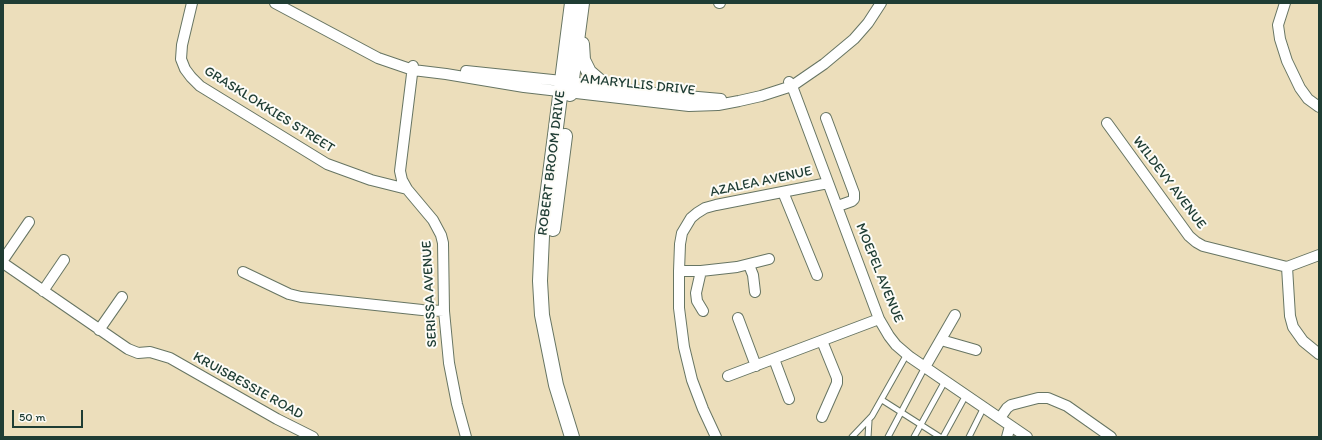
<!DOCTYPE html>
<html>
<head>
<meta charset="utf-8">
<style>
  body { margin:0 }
  #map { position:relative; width:1322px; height:440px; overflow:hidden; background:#ecdebb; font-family:Itim,sans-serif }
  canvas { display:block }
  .frame { position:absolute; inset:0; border:4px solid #1f3d34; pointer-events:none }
  .scale { position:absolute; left:12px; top:410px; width:71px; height:18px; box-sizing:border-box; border:2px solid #1f3d34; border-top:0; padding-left:5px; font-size:12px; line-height:14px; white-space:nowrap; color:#1f3d34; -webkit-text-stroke:3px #fdfcf7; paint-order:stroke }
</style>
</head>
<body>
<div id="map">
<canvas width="1322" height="440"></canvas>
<div class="frame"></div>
<div class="scale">50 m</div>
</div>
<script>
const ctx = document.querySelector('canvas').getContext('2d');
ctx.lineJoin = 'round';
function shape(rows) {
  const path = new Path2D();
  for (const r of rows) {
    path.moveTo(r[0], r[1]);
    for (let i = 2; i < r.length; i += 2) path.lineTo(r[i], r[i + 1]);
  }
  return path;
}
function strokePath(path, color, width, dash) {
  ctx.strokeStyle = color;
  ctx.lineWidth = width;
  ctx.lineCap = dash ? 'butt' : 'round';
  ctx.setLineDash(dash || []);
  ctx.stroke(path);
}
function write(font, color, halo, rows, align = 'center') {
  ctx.font = font + ' Itim,sans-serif';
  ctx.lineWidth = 4;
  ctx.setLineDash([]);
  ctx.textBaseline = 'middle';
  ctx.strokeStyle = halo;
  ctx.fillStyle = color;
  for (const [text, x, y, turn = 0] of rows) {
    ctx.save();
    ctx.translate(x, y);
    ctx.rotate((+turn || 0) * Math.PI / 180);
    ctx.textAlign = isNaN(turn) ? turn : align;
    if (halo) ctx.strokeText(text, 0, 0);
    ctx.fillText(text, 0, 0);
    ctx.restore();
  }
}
const lane = shape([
  [882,400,940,437],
  [852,437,872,416,907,354],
  [868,437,869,421],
  [888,437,925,367],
  [914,437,945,381],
  [943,437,966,395],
  [969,437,984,407]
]);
const street = shape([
  [192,3,182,45,181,59,185,69,191,77,200,86,327,164,371,180,407,189],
  [275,3,378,58,413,70,446,74,524,87,689,106,718,105,739,101,761,96,792,86,824,64,854,39,868,23,881,3],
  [719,3,720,3],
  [1285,3,1278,25,1280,39,1287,61,1300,88,1308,99,1319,107],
  [413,66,400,171,402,180,407,189,433,220,441,235,443,243,444,311,449,363,457,404,466,437],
  [466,71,562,81,663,94,721,99],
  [789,82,792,86,879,319,889,336,896,345,910,357,1027,437],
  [826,118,854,193,854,199,852,201,838,206],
  [1107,123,1189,236,1196,242,1203,246,1287,267],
  [783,192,817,275],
  [1319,255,1287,267,1290,316,1293,327,1303,341,1319,354],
  [3,260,29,222],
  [3,263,128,349,138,353,150,352,170,358,277,419,313,437],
  [749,265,753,275,755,292],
  [679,271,701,271,737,267,769,259],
  [701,271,696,293,697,301,703,311],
  [243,272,289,294,301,297,422,310,444,311],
  [43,291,64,260],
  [738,318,756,366],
  [99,330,122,297],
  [941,340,976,350],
  [774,359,789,399],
  [925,367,955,315],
  [728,376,879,319],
  [822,417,837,383,837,378,822,341],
  [1000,418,1007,408,1011,405,1038,398,1048,398,1067,406,1111,437],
  [716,437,703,409,692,380,684,347,679,308,679,271,680,244,682,233,691,218,697,213,705,208,716,205,828,183],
  [1007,437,1010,426]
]);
const secondary = shape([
  [582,44,583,60,589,72,603,84,610,87],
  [570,94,582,3],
  [553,229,565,136],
  [572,437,556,385,542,315,540,281,542,236,572,3]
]);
const streetNames = [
  ["AMARYLLIS DRIVE",638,85,6],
  ["GRASKLOKKIES STREET",269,110,32],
  ["ROBERT BROOM DRIVE",552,163,-83],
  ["AZALEA AVENUE",761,182,-12],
  ["WILDEVY AVENUE",1169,183,53],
  ["MOEPEL AVENUE",879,273,68],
  ["SERISSA AVENUE",430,294,-93],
  ["KRUISBESSIE ROAD",248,386,29]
];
strokePath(lane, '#677563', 7);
strokePath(street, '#677563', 12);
strokePath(secondary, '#677563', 16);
strokePath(lane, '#fff', 5);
strokePath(street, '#fff', 10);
strokePath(secondary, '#fff', 14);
write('14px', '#1f3d34', '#fdfcf7', streetNames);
</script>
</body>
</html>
